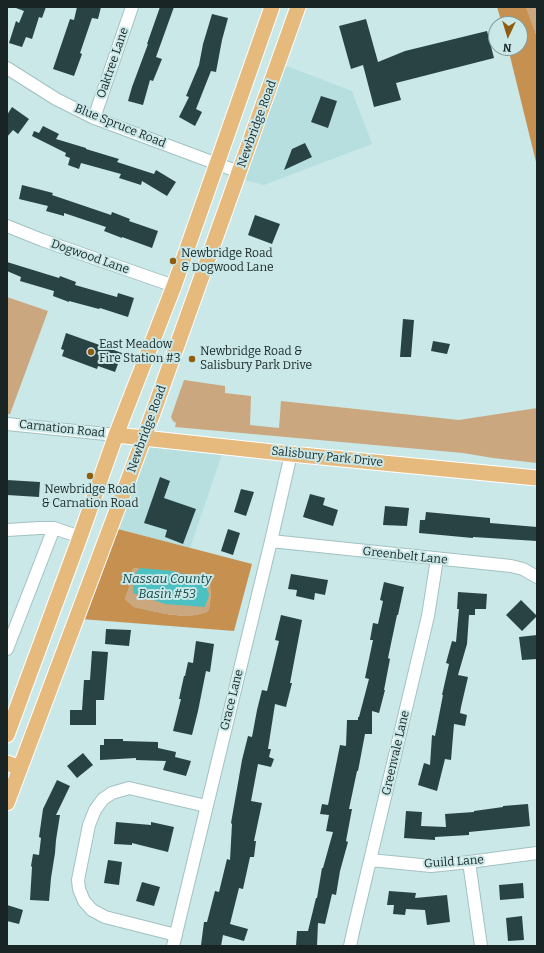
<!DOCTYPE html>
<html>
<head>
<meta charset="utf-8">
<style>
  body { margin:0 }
  #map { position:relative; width:544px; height:953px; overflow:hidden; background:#cae8e8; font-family:Bitter,serif }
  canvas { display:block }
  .frame { position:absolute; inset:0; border:8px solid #192525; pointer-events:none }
  .north { position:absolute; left:488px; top:16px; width:40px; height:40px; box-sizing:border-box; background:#cae8e8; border:1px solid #839a9a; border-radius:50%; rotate:184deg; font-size:11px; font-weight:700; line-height:16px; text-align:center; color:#192525 }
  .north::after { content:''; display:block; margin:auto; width:14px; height:18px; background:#905c0e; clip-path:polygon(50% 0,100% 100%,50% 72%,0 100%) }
</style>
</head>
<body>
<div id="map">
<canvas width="544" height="953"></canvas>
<div class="frame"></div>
<div class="north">N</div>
</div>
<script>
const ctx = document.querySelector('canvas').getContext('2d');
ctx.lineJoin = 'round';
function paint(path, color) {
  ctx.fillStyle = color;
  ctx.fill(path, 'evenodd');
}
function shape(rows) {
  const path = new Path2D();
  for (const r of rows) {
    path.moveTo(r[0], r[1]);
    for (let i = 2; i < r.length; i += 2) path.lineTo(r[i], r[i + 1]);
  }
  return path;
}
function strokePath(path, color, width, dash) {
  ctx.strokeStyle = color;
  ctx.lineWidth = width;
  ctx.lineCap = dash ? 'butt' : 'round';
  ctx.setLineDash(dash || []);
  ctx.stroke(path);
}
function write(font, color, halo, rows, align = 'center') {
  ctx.font = font + ' Bitter,serif';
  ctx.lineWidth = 4;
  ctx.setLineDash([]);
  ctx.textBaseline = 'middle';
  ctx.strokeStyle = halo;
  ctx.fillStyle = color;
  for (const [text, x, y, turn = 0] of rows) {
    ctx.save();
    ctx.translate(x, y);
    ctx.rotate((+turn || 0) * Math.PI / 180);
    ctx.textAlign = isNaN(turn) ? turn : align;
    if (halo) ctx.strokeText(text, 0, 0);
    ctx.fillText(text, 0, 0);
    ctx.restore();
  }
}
const built = shape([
  [281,64,352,91,372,144,264,185,240,179],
  [149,447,222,454,190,548,114,528]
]);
const green = shape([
  [526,7,537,7,537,38,537,37],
  [7,297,48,311,10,414,7,414],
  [184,380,225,386,225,393,251,396,250,425,279,428,281,401,459,420,537,408,537,463,493,458,463,453,175,427,176,423,173,421,171,417],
  [134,568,184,577,210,585,211,595,209,609,207,612,196,615,184,616,166,614,134,607,125,599,129,588,128,579]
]);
const forest = shape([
  [497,7,526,7,537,37,537,166,508,48,520,48,520,24,502,24],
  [114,528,252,564,234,631,81,619],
  [134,568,184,577,210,585,211,595,209,609,207,612,196,615,184,616,166,614,134,607,125,599,129,588,128,578]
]);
const water = shape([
  [140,568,173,571,204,580,209,595,205,607,165,604,133,593,133,576]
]);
const building = shape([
  [16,7,46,7,42,18,39,17,32,39,26,37,22,47,9,43,16,21,19,23,24,11,16,8],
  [77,7,101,7,98,19,92,18,80,53,82,54,74,76,53,69,70,19,74,20],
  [160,7,174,7,156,57,162,59,153,81,150,80,143,105,128,101,132,87,148,44,147,44],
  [212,14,228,18,222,40,216,72,211,71,196,109,202,112,195,126,179,117,189,97,186,96,199,65,203,44],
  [366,19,378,62,405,51,487,31,494,58,396,83,401,100,374,107,363,65,351,69,339,26],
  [321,96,337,101,328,128,311,122],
  [12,107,29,119,18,134,13,130,7,137,7,115],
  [43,126,59,134,56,139,86,148,86,149,119,159,117,162,154,174,156,170,176,182,167,196,142,181,141,185,119,178,121,174,81,163,79,169,68,165,70,158,65,156,66,153,32,136,34,131,39,133],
  [305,143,312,157,284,170,292,149],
  [22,185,53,193,52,195,111,215,112,212,130,219,129,221,158,231,152,248,122,237,122,238,104,231,106,227,64,213,64,216,46,211,48,206,19,199],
  [255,215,280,224,272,244,248,235],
  [7,262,59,278,60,276,76,282,75,285,117,297,118,293,134,298,128,317,100,308,99,309,69,301,69,302,53,296,54,291,20,281,21,277,7,271],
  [403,319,414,320,411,357,400,357],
  [66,333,122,353,115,372,98,366,97,369,62,356,64,350,61,349],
  [433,341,450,344,447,354,431,351],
  [160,477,170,481,164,498,196,509,183,544,165,537,167,530,144,523],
  [7,480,40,482,39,497,7,495],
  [241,489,254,492,246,516,234,512],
  [310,494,325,498,323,505,338,510,333,526,303,517],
  [385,506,409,508,407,526,383,525],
  [426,512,490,518,490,523,537,527,537,541,473,537,473,538,419,533,420,520,425,520],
  [228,529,240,533,233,555,221,551],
  [291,574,328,580,325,595,315,593,314,600,296,596,297,590,288,589],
  [384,582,404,587,398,615,397,615,388,658,390,659,384,690,385,690,379,713,372,711,372,734,365,734,358,771,357,771,349,809,352,809,346,841,348,842,340,871,336,895,332,894,325,924,318,923,317,946,296,946,297,931,308,931,316,898,317,898,322,868,323,868,333,832,326,831,329,815,320,814,322,804,328,805,340,745,346,746,347,720,358,720,358,717,359,717,369,679,365,678,373,640,370,640,373,623,378,624,383,601,380,600],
  [458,592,487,594,486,609,475,609,475,615,469,615,467,644,458,675,468,677,461,707,460,713,467,715,465,726,454,724,451,760,445,759,437,791,418,785,424,763,430,765,432,735,435,736,443,695,442,695,449,664,446,663,452,641,456,642,459,609,457,609],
  [521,600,537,616,522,631,506,615],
  [281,615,302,620,290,683,292,683,286,707,275,704,268,749,271,749,269,757,274,759,271,767,258,764,251,801,262,803,254,841,256,841,254,857,250,857,243,889,239,888,230,924,248,929,244,941,223,935,221,946,201,945,204,922,207,922,215,891,219,892,227,859,230,860,232,824,231,823,242,760,248,736,252,737,257,710,262,690,267,691,279,641,275,640],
  [106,629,131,630,129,646,105,644],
  [537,635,537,659,522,660,519,637],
  [196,641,214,644,210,672,206,671,198,711,192,735,173,731,181,699,179,699,184,676,185,676,188,662,193,663],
  [92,651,108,652,104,700,96,700,96,725,70,725,70,710,82,710,84,680,90,680],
  [104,739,123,739,123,741,158,742,158,748,176,752,175,757,191,761,186,776,163,770,166,761,136,760,136,758,100,760,100,745,104,745],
  [83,753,93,765,77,778,67,766],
  [57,780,70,786,56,815,60,815,56,840,55,853,51,878,49,901,30,900,32,867,31,866,33,854,39,855,41,838,39,837,43,809],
  [528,804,530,826,469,832,469,835,435,837,435,840,404,838,406,811,422,812,421,826,446,827,445,814,474,812,474,811,503,807,503,806],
  [116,822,151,825,151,822,174,827,168,852,132,843,132,845,114,844],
  [108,860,122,862,119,885,104,883],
  [142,882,160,887,154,906,136,901],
  [523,883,524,898,500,900,499,885],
  [389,891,416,893,415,898,447,895,450,922,427,925,425,910,406,909,405,915,393,914,394,905,387,905],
  [7,905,23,910,19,924,7,921],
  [522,916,524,940,508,941,506,918]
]);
const minor = shape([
  [7,68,56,99,94,118,239,172],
  [94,118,132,7],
  [7,226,42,240,174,286],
  [7,424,116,435],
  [7,530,40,528,54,528,80,537],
  [271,541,511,566,523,569,537,577],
  [7,649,54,528],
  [370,860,431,866,469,862,537,853],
  [469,862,481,946],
  [176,935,105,917,92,910,84,901,79,889,78,880,89,825,95,810,103,799,112,793,129,788,206,806],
  [173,946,271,541,291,454],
  [350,946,353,932,428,616,437,559]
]);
const major = shape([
  [116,435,291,454,537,478],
  [7,735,80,537,116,435,174,286,272,7],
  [7,763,20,768],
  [7,803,144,438,298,7]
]);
const markers = [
  [173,261,4,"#905c0e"],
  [91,352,4,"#905c0e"],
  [192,359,4,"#905c0e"],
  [90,476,4,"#905c0e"]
];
const streetNames = [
  ["Oaktree Lane",113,63,-71],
  ["Newbridge Road",257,124,-70],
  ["Blue Spruce Road",120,126,22],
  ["Dogwood Lane",90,257,19],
  ["Carnation Road",62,429,6],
  ["Newbridge Road",147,429,-70],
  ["Salisbury Park Drive",327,457,6],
  ["Greenbelt Lane",405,556,6],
  ["Grace Lane",232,700,-76],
  ["Greenvale Lane",396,753,-77],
  ["Guild Lane",454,862,-4]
];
const poiNames = [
  ["Newbridge Road",181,254],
  ["& Dogwood Lane",181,268],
  ["East Meadow",99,345],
  ["Fire Station #3",99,359],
  ["Newbridge Road &",200,352],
  ["Salisbury Park Drive",200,366],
  ["Newbridge Road",90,490,"center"],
  ["& Carnation Road",90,504,"center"]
];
const waterNames = [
  ["Nassau County",167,579],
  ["Basin #53",167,594]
];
paint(built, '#b7dfdf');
paint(green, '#caa77f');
paint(forest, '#c59050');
paint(water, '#4cc1c2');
paint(building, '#294344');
strokePath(minor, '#a3c1c1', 14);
strokePath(major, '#fff', 17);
strokePath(minor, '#fff', 12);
strokePath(major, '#e6ba7d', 15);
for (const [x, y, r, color] of markers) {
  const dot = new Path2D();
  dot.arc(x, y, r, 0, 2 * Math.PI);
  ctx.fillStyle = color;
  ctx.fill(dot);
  strokePath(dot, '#cae8e8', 1.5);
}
write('12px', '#192525', '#cae8e8', streetNames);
write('12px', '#192525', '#cae8e8', poiNames, 'left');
write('italic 13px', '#174a4b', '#cae8e8', waterNames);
</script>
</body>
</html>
